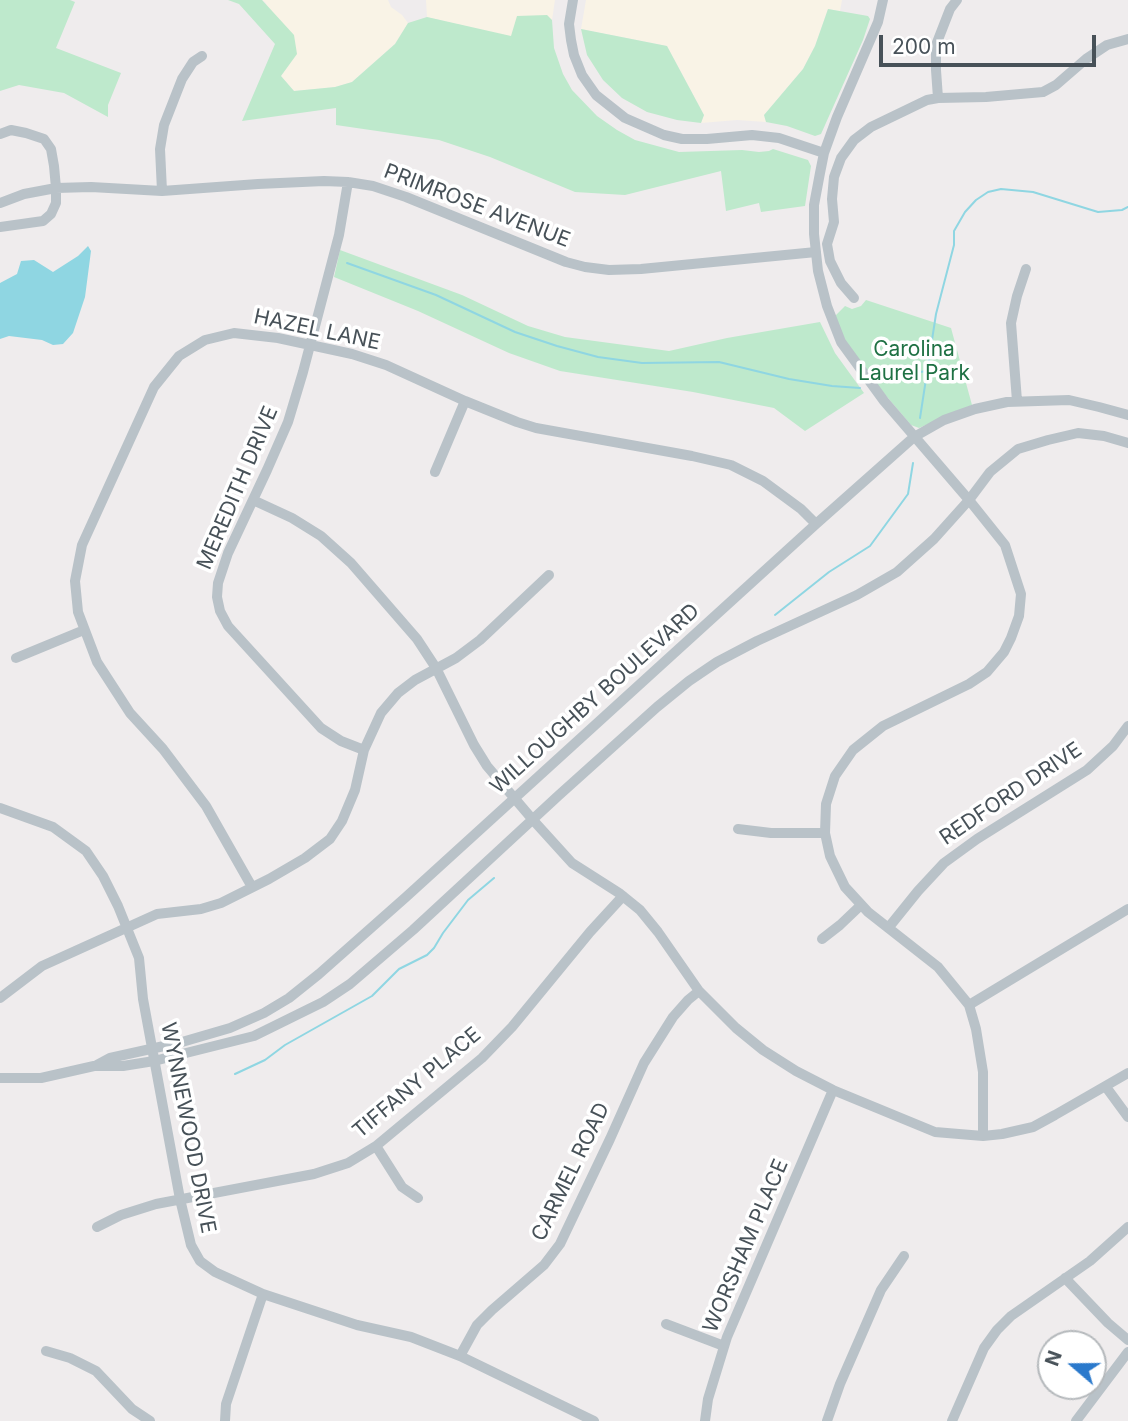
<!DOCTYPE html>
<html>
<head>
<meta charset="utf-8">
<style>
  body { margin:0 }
  #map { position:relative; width:1128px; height:1421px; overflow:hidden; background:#efeced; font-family:Inter,sans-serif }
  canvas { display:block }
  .north { position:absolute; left:1037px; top:1330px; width:70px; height:70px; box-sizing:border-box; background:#fff; border:2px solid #b5b9bc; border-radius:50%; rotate:290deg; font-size:19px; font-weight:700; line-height:28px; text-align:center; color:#475158 }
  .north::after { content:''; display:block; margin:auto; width:24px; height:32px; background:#2a79cc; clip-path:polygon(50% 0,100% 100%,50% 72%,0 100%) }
  .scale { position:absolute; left:879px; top:35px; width:217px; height:32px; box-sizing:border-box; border:4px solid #475158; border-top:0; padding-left:9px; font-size:21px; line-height:24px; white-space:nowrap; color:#475158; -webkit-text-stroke:5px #fff; paint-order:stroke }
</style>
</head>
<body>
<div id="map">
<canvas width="1128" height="1421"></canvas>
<div class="north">N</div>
<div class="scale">200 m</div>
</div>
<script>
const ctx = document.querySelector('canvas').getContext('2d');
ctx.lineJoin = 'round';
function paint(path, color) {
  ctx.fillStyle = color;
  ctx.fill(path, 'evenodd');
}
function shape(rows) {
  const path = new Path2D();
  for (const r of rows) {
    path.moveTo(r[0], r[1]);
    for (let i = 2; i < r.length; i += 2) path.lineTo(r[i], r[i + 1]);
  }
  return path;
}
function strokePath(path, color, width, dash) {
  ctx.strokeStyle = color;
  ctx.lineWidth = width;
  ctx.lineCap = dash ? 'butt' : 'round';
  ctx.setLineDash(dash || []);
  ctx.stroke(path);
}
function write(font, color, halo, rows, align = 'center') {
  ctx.font = font + ' Inter,sans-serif';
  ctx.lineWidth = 7;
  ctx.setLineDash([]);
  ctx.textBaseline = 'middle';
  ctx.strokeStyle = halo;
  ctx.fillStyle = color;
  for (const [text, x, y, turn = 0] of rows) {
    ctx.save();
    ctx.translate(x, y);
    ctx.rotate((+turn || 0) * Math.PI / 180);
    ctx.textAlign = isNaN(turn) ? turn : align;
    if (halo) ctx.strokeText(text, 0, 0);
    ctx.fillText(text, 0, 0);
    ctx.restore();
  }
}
const commercial = shape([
  [262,0,388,0,391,7,402,15,408,23,395,44,352,82,335,87,294,91,281,76,296,54,265,2],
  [426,0,555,0,552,20,547,15,512,37,427,17],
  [586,0,842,0,840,11,828,9,815,46,803,69,764,115,766,122,737,120,701,123,704,115,667,46,581,29]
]);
const green = shape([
  [0,0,70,0,75,2,56,48,121,73,108,105,108,117,64,93,19,85,0,91],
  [228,0,262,0,294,35,297,54,281,76,294,91,335,87,352,82,395,44,408,23,427,17,511,36,517,16,547,15,552,20,554,48,563,74,572,90,597,116,617,130,635,140,679,152,742,150,759,152,769,151,773,149,808,160,811,166,805,206,761,212,759,203,726,211,721,171,625,195,575,192,490,157,439,140,336,125,336,108,242,121,275,44,239,4],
  [828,9,868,16,870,19,863,40,821,134,815,136,787,126,766,122,764,115,803,69,815,46],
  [581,29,667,46,704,115,701,123,677,120,647,112,622,98,603,80,587,55],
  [340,250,462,295,528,326,565,337,669,351,727,338,820,322,835,353,864,393,805,431,774,408,693,392,560,371,509,353,418,311,334,277],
  [866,300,951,328,972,405,919,428,911,425,882,391,845,340,835,316,845,306,852,309,861,306]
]);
const water = shape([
  [88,246,91,251,85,297,73,333,63,344,53,345,42,340,9,336,0,339,0,283,17,274,21,261,34,260,53,272,78,256]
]);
const stream = shape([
  [347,263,436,295,515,332,557,346,598,357,642,363,719,362,789,379,832,386,860,388],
  [880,381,913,373,927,371],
  [920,418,936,314,954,245,954,231,965,212,976,200,988,192,1001,189,1033,192,1098,212,1122,210,1128,207],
  [775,615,829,572,870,546,908,494,913,463],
  [235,1074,265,1060,285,1045,372,996,399,969,427,955,434,948,443,933,468,900,494,878]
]);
const minor = shape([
  [573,0,569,24,571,40,574,55,582,75,596,95,625,118,664,135,682,139,707,139,752,135,779,138,824,153],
  [883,0,878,22,837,117,824,153,820,173,814,205,814,234,818,271,827,306,841,342,884,401,969,500,1005,545,1021,594,1019,616,1011,638,1004,652,987,672,969,684,883,726,853,750,835,776,826,804,825,833,830,856,845,887,868,912,938,967,969,1005,976,1029,983,1072,983,1136],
  [938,98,936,70,936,45,950,9,957,0],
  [0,134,11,130,26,133,44,139,51,149,54,166,56,188,56,203,51,214,43,221,0,227],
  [348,182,339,235,303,372,288,422,267,470,228,553,218,583,217,597,220,611,228,626,321,728,341,741,364,750],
  [162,191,160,149,164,125,182,79,193,62,202,56],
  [0,203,24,194,56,188,91,187,162,191,258,184,324,181,348,182,373,186,406,197,566,262,585,267,609,270,641,269,816,252],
  [854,298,841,283,830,261,827,244,834,222,832,199,834,177,841,158,854,140,871,127,927,100,938,98,986,97,1043,92,1056,85,1086,59,1107,45,1128,39],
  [1017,401,1011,323,1017,296,1026,269],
  [435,472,465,401],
  [253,500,292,518,321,536,351,563,417,639,436,668,474,745,487,766,533,820,572,863,619,893,640,910,658,932,699,991,736,1028,763,1050,796,1071,833,1090,935,1132,983,1136,1002,1134,1033,1127,1055,1115,1128,1073],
  [16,658,84,630],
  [0,808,53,827,86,851,103,876,118,906,139,958,143,999,180,1199,191,1245,200,1261,215,1272,263,1294,357,1325,411,1337,460,1356,594,1421],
  [738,829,771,833,825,833],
  [252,887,206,806,163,749,130,713,97,662,78,612,75,581,82,545,154,387,179,356,205,340,234,333,278,338,352,354,386,365,465,401,517,422,536,428,692,456,731,465,763,481,801,509,816,524],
  [889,927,918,891,944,863,977,839,1087,770,1113,746,1128,726],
  [822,939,840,925,861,905],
  [0,998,42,966,157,914,201,909,221,903,269,879,305,858,330,839,342,821,355,790,364,750,381,713,398,693,415,680,456,658,480,640,549,575],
  [969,1005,1128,909],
  [97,1065,110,1058,182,1042,230,1028,264,1013,289,998,319,974,406,897,816,524,914,437,944,420,975,409,1007,402,1069,400,1099,407,1128,415],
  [0,1078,41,1078,94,1066,123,1066,154,1061,254,1036,323,1002,350,984,413,930,558,796,657,707,689,681,717,662,757,641,857,595,897,572,934,539,969,500,990,472,1018,449,1048,440,1078,433,1104,436,1128,443],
  [1106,1087,1128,1117],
  [376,1146,402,1187,418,1198],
  [97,1227,121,1215,156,1204,314,1174,348,1163,376,1146,482,1058,512,1027,590,932,623,896],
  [1065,1278,1108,1323,1128,1340],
  [666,1324,724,1346],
  [46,1351,70,1358,96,1371,132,1409,150,1421],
  [460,1356,477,1325,492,1310,544,1265,560,1244,610,1139,644,1063,673,1017,688,1000,699,991],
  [225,1421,226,1404,263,1294],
  [705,1421,708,1399,727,1337,833,1090],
  [827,1421,840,1384,881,1290,904,1256],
  [952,1421,984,1348,997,1330,1011,1316,1090,1261,1128,1227],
  [1076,1421,1128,1352]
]);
const streetNames = [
  ["PRIMROSE AVENUE",477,206,21],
  ["HAZEL LANE",317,330,12],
  ["MEREDITH DRIVE",238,488,-67],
  ["WILLOUGHBY BOULEVARD",595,699,-42],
  ["REDFORD DRIVE",1011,794,-34],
  ["TIFFANY PLACE",417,1083,-40],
  ["WYNNEWOOD DRIVE",188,1128,79],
  ["CARMEL ROAD",571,1172,-64],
  ["WORSHAM PLACE",746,1246,-67]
];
const parkNames = [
  ["Carolina",914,350],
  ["Laurel Park",914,374]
];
paint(commercial, '#f9f3e6');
paint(green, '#bee9cc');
paint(water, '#8fd6e2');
strokePath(stream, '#8fd6e2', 2);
strokePath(minor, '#b9c2c8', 10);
write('21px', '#475158', '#fff', streetNames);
write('21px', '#1f7144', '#fff', parkNames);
</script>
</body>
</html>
